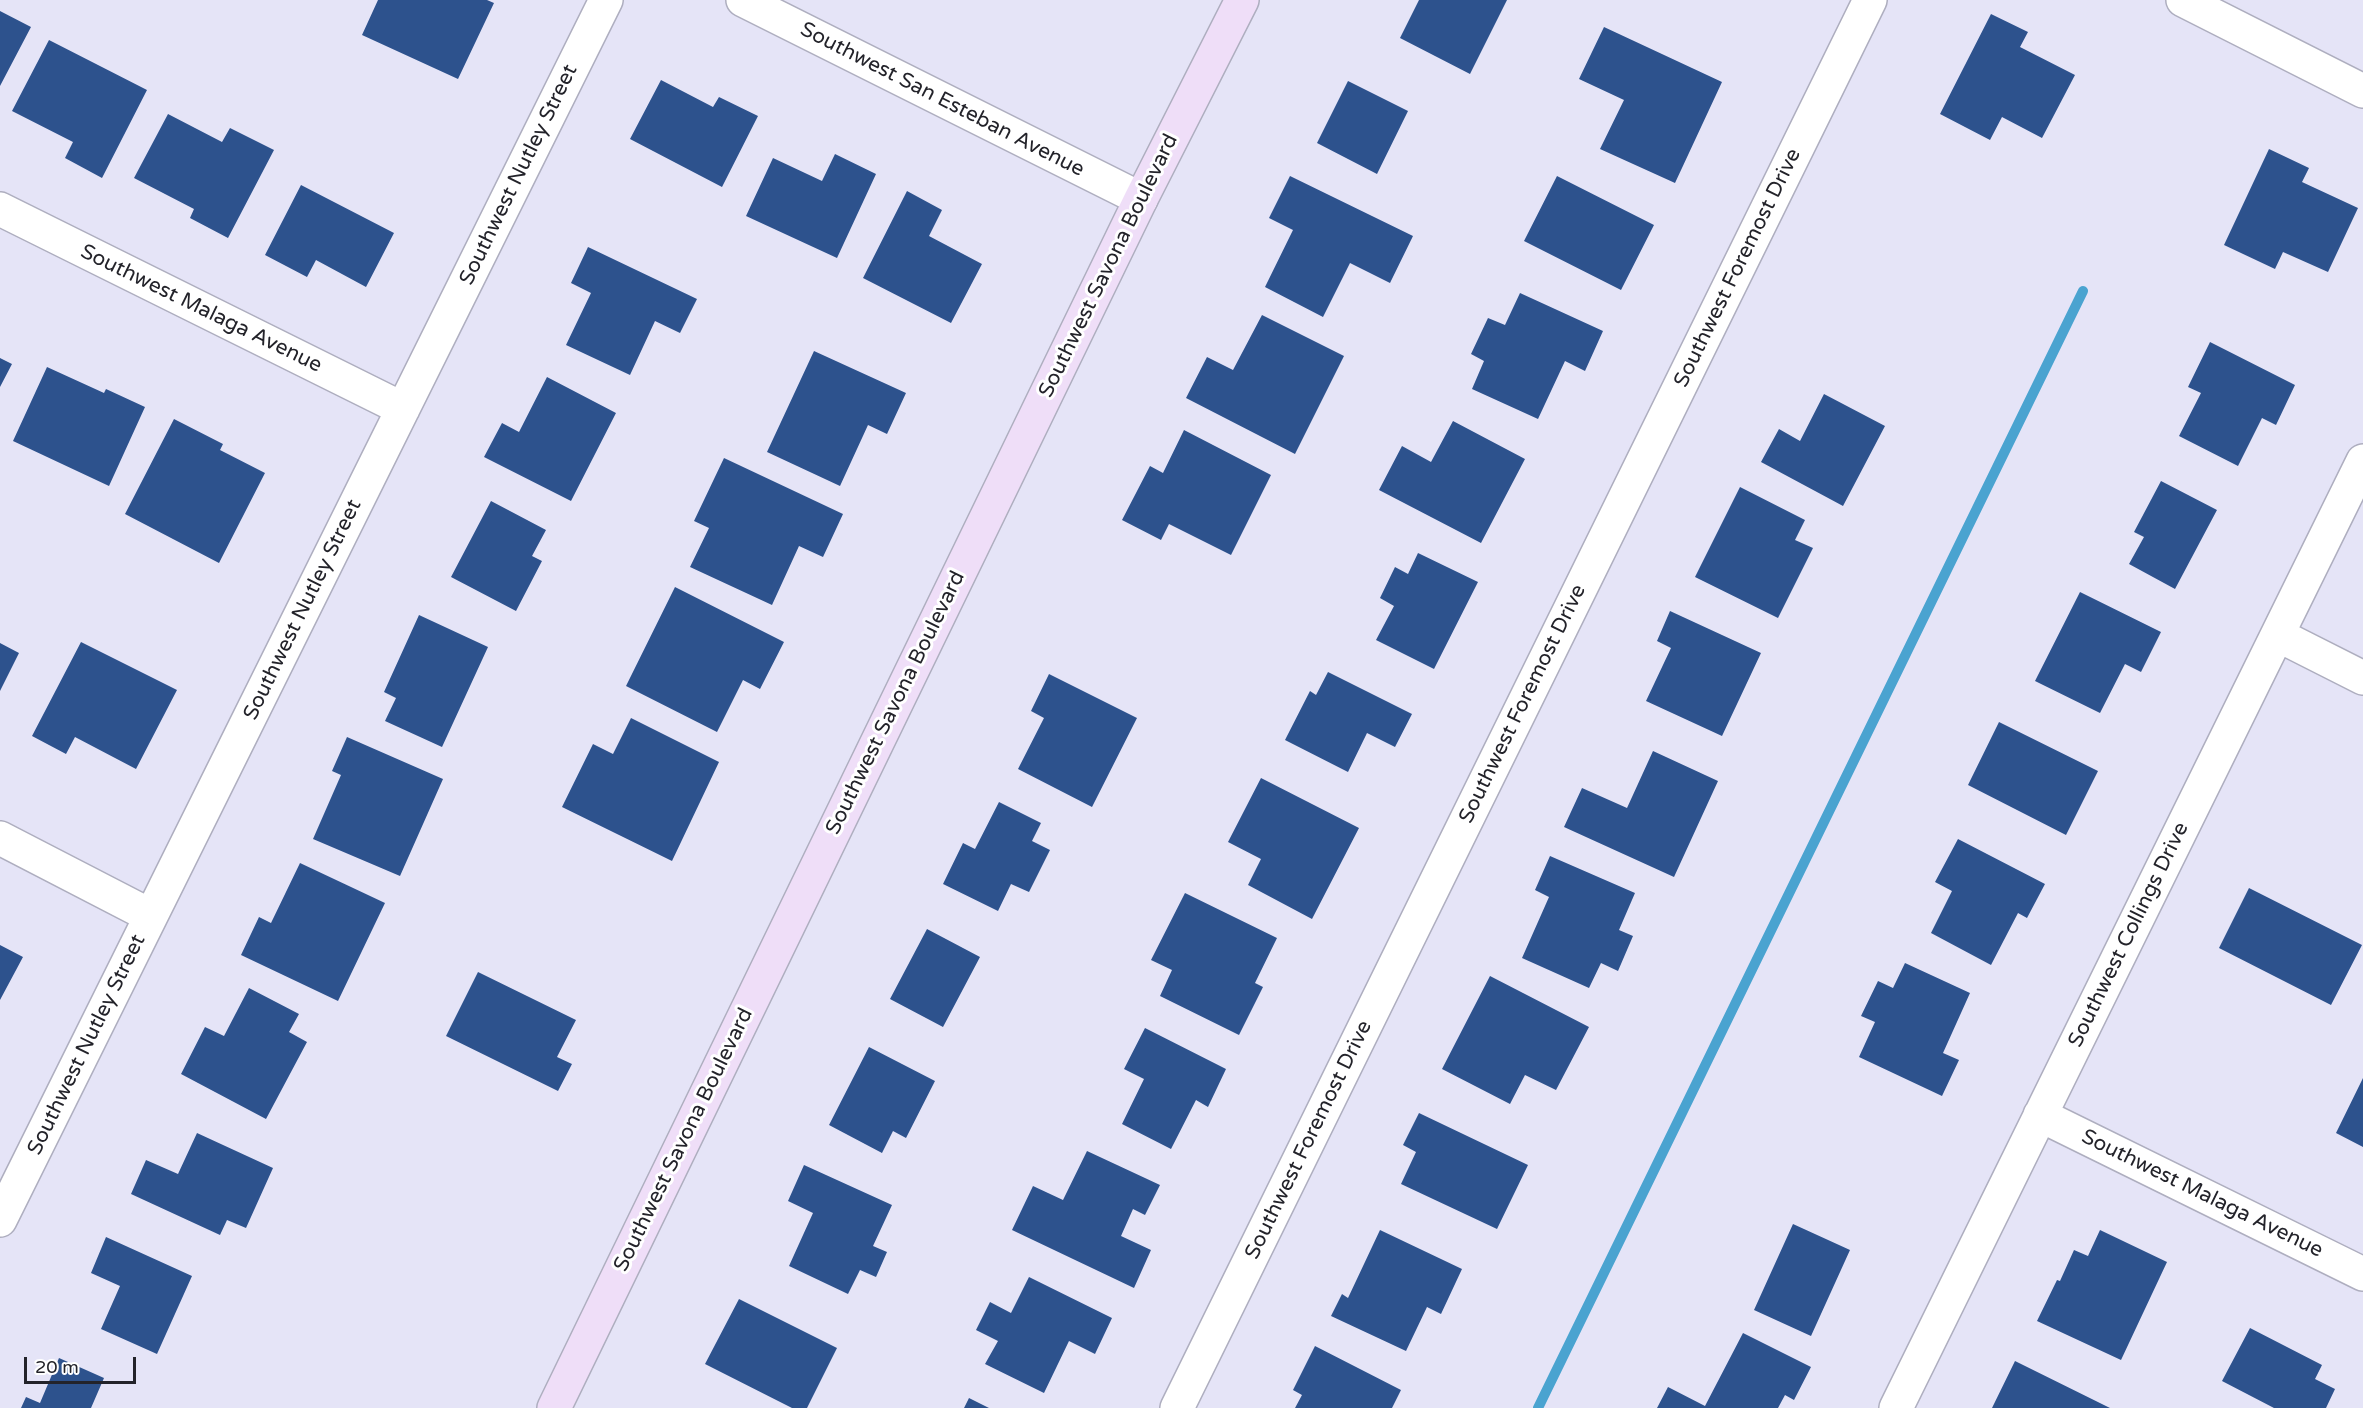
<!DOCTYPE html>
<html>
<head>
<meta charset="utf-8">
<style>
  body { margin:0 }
  #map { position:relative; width:2363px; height:1408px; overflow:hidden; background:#e5e4f7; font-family:"Varela Round",sans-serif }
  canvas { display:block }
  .scale { position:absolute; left:24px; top:1357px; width:112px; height:27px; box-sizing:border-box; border:3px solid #23232a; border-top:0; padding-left:8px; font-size:18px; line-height:21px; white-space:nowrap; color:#23232a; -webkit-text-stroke:4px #fff; paint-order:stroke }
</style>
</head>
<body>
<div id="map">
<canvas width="2363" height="1408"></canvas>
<div class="scale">20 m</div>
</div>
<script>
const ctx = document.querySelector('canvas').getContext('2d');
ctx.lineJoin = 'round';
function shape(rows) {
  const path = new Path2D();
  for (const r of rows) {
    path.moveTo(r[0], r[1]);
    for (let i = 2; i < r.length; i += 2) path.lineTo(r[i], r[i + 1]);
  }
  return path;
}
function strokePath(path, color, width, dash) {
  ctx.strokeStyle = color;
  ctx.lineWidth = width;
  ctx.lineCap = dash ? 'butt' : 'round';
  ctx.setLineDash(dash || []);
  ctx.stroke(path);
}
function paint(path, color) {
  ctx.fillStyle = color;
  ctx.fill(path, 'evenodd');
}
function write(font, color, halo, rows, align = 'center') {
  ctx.font = font + ' "Varela Round",sans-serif';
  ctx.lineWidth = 6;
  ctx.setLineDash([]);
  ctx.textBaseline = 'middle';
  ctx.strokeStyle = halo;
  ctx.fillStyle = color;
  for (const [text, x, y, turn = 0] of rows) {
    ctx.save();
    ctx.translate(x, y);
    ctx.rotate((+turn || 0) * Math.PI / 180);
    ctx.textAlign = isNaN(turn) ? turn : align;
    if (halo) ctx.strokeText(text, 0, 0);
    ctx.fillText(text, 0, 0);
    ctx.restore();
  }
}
const stream = shape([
  [1538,1408,2083,291]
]);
const building = shape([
  [378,0,487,0,494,3,458,79,362,35],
  [1419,0,1507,0,1470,74,1400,38],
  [0,11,31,27,0,86],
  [1991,14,2028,32,2020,47,2075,75,2042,138,2002,117,1990,140,1940,114],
  [1604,27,1722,82,1675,183,1600,149,1624,100,1579,79],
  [49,40,147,90,102,178,65,158,73,142,12,111],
  [661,80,713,107,719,97,758,116,722,187,630,139],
  [1348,81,1408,111,1377,174,1317,143],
  [168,114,222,142,230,128,274,150,228,238,190,218,194,209,134,178],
  [2269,149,2309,168,2302,182,2358,208,2328,272,2283,252,2275,269,2224,245],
  [835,154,876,174,837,258,746,216,773,158,822,181],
  [1290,176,1413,236,1390,283,1350,263,1323,317,1265,287,1293,230,1269,218],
  [1557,176,1654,225,1621,290,1524,241],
  [301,185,394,233,366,287,316,260,307,277,265,255],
  [907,191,942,210,929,236,982,264,951,323,863,278],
  [588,247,697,299,680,333,655,321,630,375,566,345,591,293,571,283],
  [1520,293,1603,331,1585,371,1565,361,1538,419,1472,389,1484,361,1471,354,1488,318,1505,325],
  [1262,315,1344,356,1295,454,1186,398,1207,357,1233,370],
  [2210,342,2295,385,2276,425,2262,418,2238,466,2179,436,2201,393,2188,387],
  [814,351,906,393,887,434,868,425,840,486,767,452],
  [0,358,12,364,0,387],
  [47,367,104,393,106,389,145,407,109,486,13,441],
  [547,377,616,413,571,501,484,457,502,423,519,432],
  [1824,394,1885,426,1843,506,1761,462,1779,429,1800,441],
  [174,419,223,444,220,450,265,473,219,563,125,514],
  [1453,421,1525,459,1481,543,1379,490,1402,446,1431,462],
  [1184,430,1271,475,1231,555,1169,524,1161,540,1122,520,1150,466,1163,473],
  [724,458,843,514,823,557,799,546,772,605,690,567,709,528,694,521],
  [2161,481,2217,510,2175,589,2129,564,2144,537,2134,532],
  [1740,487,1805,520,1795,540,1813,548,1778,618,1695,577],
  [491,501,546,530,532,556,542,561,516,611,451,577],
  [1418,553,1478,582,1434,669,1376,640,1394,606,1380,598,1395,567,1408,574],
  [675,587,784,642,760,689,743,680,717,732,626,686],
  [2080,592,2161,632,2141,672,2125,664,2100,713,2035,681],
  [1670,611,1761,653,1722,736,1646,701,1671,648,1657,641],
  [419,615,488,647,442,747,385,721,396,698,384,692],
  [81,642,177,690,136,769,75,737,66,754,32,736],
  [0,643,19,653,0,691],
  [1328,672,1412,714,1395,747,1367,733,1348,772,1285,740,1310,691,1316,695],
  [1049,674,1137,718,1092,807,1018,769,1044,718,1031,711],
  [631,718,719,762,672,861,562,807,593,744,613,754],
  [1999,722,2098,771,2066,835,1968,785],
  [347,737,443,779,400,876,313,839,341,775,332,771],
  [1653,751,1718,781,1674,877,1564,827,1582,788,1627,808],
  [1261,778,1359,828,1312,919,1248,885,1261,859,1228,842],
  [999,802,1041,823,1032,841,1050,850,1029,892,1011,884,998,911,943,884,963,843,975,849],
  [1958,839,2045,884,2027,918,2018,913,1991,965,1931,933,1952,891,1935,882],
  [1550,856,1635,893,1619,930,1633,936,1618,971,1601,963,1589,988,1522,958,1549,897,1535,890],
  [300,863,385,903,338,1001,241,955,259,917,271,923],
  [2249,888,2362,945,2331,1005,2219,948],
  [1185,893,1277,938,1255,983,1263,987,1239,1035,1160,996,1172,970,1151,960],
  [927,929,980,957,943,1027,890,999],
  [0,945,23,957,0,1000],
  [1905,963,1970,993,1943,1053,1959,1060,1942,1096,1859,1057,1875,1022,1861,1016,1878,981,1893,988],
  [478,972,576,1020,557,1057,572,1064,558,1091,446,1036],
  [1490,976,1589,1027,1556,1090,1525,1075,1510,1104,1442,1069],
  [249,988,299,1014,289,1032,307,1042,266,1119,181,1074,205,1027,224,1036],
  [1145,1028,1226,1069,1208,1107,1196,1100,1171,1149,1122,1124,1144,1079,1124,1069],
  [869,1047,935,1081,906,1138,893,1131,882,1153,829,1125],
  [2363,1078,2363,1147,2336,1133],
  [1419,1113,1528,1165,1497,1229,1401,1184,1416,1152,1403,1145],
  [197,1133,273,1168,246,1228,227,1220,220,1235,131,1194,146,1160,178,1174],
  [1087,1151,1160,1185,1145,1215,1133,1209,1121,1236,1151,1250,1134,1288,1012,1230,1033,1186,1063,1200],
  [804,1165,892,1205,873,1246,887,1252,876,1277,860,1270,848,1294,789,1266,813,1213,788,1201],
  [1793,1224,1850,1250,1811,1336,1754,1310],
  [1380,1230,1462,1269,1441,1314,1427,1307,1406,1351,1331,1316,1342,1294,1348,1298],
  [2100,1230,2167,1262,2121,1360,2037,1321,2057,1280,2060,1281,2074,1250,2088,1256],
  [106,1237,192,1276,157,1354,101,1329,120,1286,91,1273],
  [1029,1277,1112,1318,1095,1354,1069,1341,1044,1393,985,1364,998,1341,976,1330,990,1302,1011,1313],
  [739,1299,837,1348,807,1408,792,1408,705,1364],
  [2250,1328,2322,1365,2315,1379,2335,1389,2326,1408,2274,1408,2222,1381],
  [1743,1333,1811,1367,1794,1400,1785,1395,1778,1408,1657,1408,1668,1387,1705,1406],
  [1315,1346,1401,1390,1392,1408,1295,1408,1302,1395,1293,1390],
  [59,1358,104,1378,91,1408,21,1408,26,1397,40,1403],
  [2015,1361,2110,1408,1992,1408],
  [969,1398,989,1408,964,1408]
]);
const street = shape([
  [743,0,1141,199],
  [2183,0,2363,91],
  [0,209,403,409],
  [2278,635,2363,678],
  [0,838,151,916],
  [2040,1115,2363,1274],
  [0,1220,606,0],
  [1177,1408,1870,0],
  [1896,1408,2363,461]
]);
const secondary = shape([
  [554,1408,1141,199,1242,0]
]);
const streetNames = [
  ["Southwest San Esteban Avenue",942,100,27],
  ["Southwest Nutley Street",519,175,-64],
  ["Southwest Savona Boulevard",1109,266,-64],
  ["Southwest Foremost Drive",1738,268,-64],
  ["Southwest Malaga Avenue",201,309,26],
  ["Southwest Nutley Street",303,610,-64],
  ["Southwest Savona Boulevard",896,703,-64],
  ["Southwest Foremost Drive",1523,704,-64],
  ["Southwest Collings Drive",2129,935,-64],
  ["Southwest Nutley Street",87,1045,-64],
  ["Southwest Savona Boulevard",684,1140,-64],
  ["Southwest Foremost Drive",1309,1140,-64],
  ["Southwest Malaga Avenue",2202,1194,26]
];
strokePath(stream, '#4aa3d0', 10);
paint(building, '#2d528d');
strokePath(street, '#aeaebf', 36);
strokePath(secondary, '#aeaebf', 36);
strokePath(street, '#fff', 33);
strokePath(secondary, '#efdef8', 33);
write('21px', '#23232a', '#fff', streetNames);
</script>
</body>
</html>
